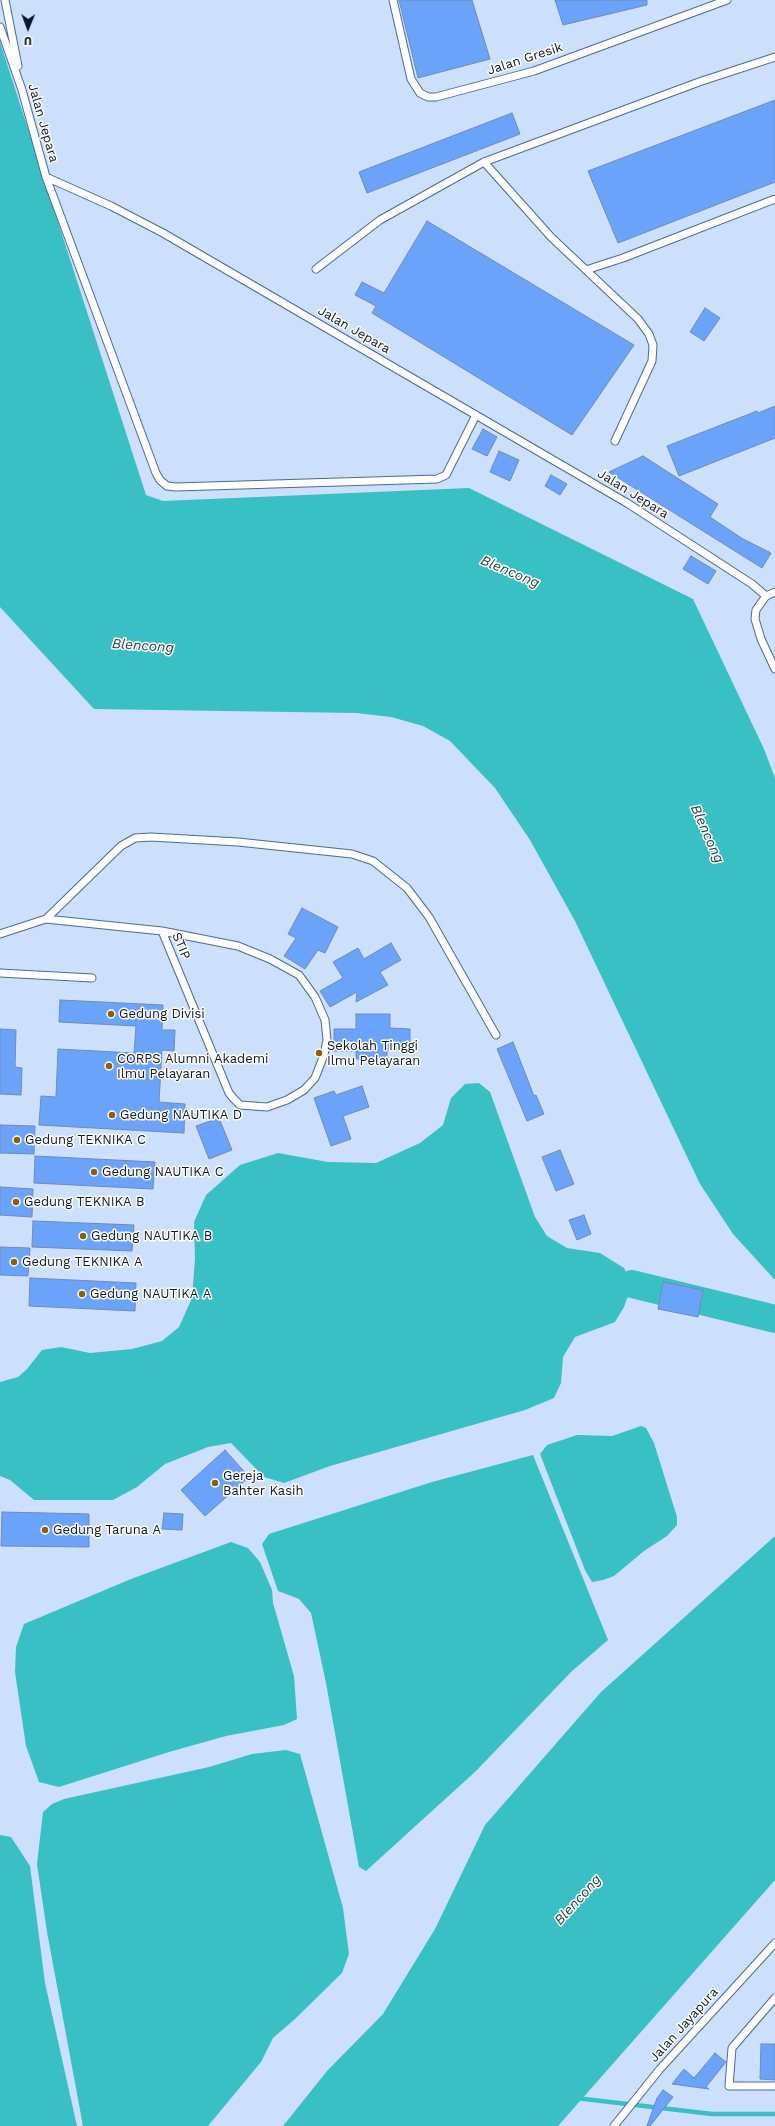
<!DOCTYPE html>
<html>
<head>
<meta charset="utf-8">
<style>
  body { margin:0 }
  #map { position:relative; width:775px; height:2126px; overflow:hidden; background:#ccdffc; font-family:"Work Sans",sans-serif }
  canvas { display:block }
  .north { position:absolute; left:8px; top:8px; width:40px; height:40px; -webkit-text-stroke:3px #fefefe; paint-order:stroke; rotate:181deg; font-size:11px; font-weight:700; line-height:16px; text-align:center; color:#0d1829 }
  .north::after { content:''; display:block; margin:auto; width:14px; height:18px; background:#0d1829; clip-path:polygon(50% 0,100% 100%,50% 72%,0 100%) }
</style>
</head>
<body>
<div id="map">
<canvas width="775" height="2126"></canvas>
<div class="north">U</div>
</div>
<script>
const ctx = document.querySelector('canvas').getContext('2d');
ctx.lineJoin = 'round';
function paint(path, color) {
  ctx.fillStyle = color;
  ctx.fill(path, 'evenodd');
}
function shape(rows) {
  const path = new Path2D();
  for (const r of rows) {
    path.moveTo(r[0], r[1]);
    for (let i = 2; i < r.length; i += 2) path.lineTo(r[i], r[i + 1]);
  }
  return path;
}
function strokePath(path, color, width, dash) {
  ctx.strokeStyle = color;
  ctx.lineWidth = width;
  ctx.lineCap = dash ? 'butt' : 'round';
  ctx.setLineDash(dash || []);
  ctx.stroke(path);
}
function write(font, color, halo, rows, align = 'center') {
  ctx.font = font + ' "Work Sans",sans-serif';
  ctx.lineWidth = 3;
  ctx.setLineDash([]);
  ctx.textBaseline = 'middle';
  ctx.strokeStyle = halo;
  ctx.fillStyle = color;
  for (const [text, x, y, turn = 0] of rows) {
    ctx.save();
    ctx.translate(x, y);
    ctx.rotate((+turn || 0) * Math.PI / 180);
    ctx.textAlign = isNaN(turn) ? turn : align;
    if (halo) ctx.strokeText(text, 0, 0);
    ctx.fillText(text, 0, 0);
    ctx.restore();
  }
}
const water = shape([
  [0,42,146,495,163,501,469,488,693,599,764,749,775,778,775,1280,733,1234,700,1184,575,921,530,840,495,788,450,741,423,726,391,717,356,713,94,709,0,607],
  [479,1083,490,1092,535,1217,547,1236,567,1248,600,1253,624,1268,632,1284,624,1307,615,1322,575,1337,563,1357,561,1383,554,1398,525,1410,330,1466,284,1483,264,1477,231,1443,208,1447,165,1464,137,1487,113,1500,34,1500,10,1480,0,1476,0,1382,18,1377,27,1369,42,1350,61,1347,90,1353,132,1349,162,1341,179,1327,192,1298,195,1259,194,1222,206,1195,240,1165,278,1153,328,1162,376,1163,420,1143,443,1125,451,1098,465,1084],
  [641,1426,646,1428,654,1443,677,1517,677,1525,667,1536,644,1551,614,1576,603,1580,592,1582,585,1570,540,1454,547,1445,577,1435,612,1436],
  [533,1455,608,1640,571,1672,476,1771,366,1871,359,1867,326,1683,311,1613,299,1599,278,1591,262,1544,269,1534,432,1482],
  [775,1536,775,1880,558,2126,283,2126,327,2071,383,2014,435,1929,485,1825,601,1692],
  [231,1542,248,1548,260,1562,272,1590,273,1603,294,1676,297,1719,284,1725,226,1736,169,1752,59,1787,39,1782,26,1746,15,1672,16,1647,24,1624,131,1579],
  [286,1750,300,1754,343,1908,349,1954,342,1973,295,2019,273,2038,261,2062,208,2126,83,2126,47,1932,37,1864,43,1812,52,1804,64,1799,209,1767,252,1754],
  [0,1835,11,1837,30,1866,45,1983,77,2126,0,2126]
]);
const stream = shape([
  [576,2098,712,2114,775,2114]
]);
const river = shape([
  [632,1284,775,1319]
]);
const building = shape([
  [399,0,472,0,490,59,418,78,399,0],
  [555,0,647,0,647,5,563,25,555,0],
  [775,100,775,182,618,243,588,171,775,100],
  [512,113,520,134,367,193,359,172,512,113],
  [427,221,634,345,572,435,372,313,376,306,355,295,362,282,384,293,427,221],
  [705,308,720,318,704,341,690,332,705,308],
  [775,406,775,438,679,476,667,446,757,411,758,413,775,406],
  [483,429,497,437,487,456,472,449,483,429],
  [499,451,519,460,510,481,490,472,499,451],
  [643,456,718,504,710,517,743,539,771,553,762,568,609,472,643,456],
  [551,475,567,484,560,495,545,486,551,475],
  [691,556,716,571,708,584,683,569,691,556],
  [302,908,338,927,325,953,318,950,305,969,284,956,296,938,288,934,302,908],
  [391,943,401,960,380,972,388,985,356,1002,357,992,330,1007,320,991,343,978,333,962,358,948,364,959,391,943],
  [60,1000,163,1005,162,1030,175,1030,174,1051,162,1050,159,1102,185,1104,184,1133,39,1125,41,1096,56,1097,58,1049,134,1053,136,1026,59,1022,60,1000],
  [356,1014,390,1014,390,1028,410,1029,410,1050,387,1050,387,1059,356,1059,356,1051,334,1051,334,1029,356,1029,356,1014],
  [0,1029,16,1030,15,1067,22,1068,21,1095,0,1094,0,1029],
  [513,1042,534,1096,536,1095,544,1114,527,1121,497,1049,513,1042],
  [362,1086,369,1107,343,1116,351,1139,331,1146,314,1098,334,1091,336,1095,362,1086],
  [219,1118,232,1150,209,1159,196,1126,219,1118],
  [0,1125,35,1126,34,1154,0,1153,0,1125],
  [560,1150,574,1184,556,1191,542,1157,560,1150],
  [35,1156,155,1162,153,1189,34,1183,35,1156],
  [0,1187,33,1189,32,1217,0,1215,0,1187],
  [584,1215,591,1234,577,1240,569,1220,584,1215],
  [33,1221,134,1225,132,1251,32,1247,33,1221],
  [0,1247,30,1248,28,1276,0,1275,0,1247],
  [30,1278,136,1283,135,1311,29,1306,30,1278],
  [663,1282,703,1290,698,1317,658,1309,663,1282],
  [225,1450,249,1477,205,1516,181,1490,225,1450],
  [2,1512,89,1514,89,1547,1,1546,2,1512],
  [164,1513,183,1514,182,1530,162,1529,164,1513],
  [761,2044,775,2044,775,2080,760,2079,761,2044],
  [715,2053,726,2062,706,2087,709,2089,672,2084,684,2069,694,2078,715,2053],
  [663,2090,673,2097,650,2126,647,2126,657,2098,663,2090]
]);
const service = shape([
  [5,0,18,66],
  [393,0,411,79,420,93,428,97,436,97,534,71,727,0],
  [0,27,22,90,46,177,111,206,163,233,627,503,752,584,766,596,775,592],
  [484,162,551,237,586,270,623,258,775,199],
  [46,177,156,473,160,480,167,486,176,487,437,479,446,475,476,415],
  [316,269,380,220,484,162,699,82,775,57],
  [586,270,638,319,649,334,653,345,652,361,615,441],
  [766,596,756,610,755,619,761,639,775,669],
  [46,919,121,846,135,838,151,837,238,842,352,854,373,861,407,888,429,917,496,1035],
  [0,934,46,919,162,931,229,1093,234,1099,240,1105,267,1107,287,1100,304,1090,315,1078,324,1055,327,1040,325,1020,315,997,299,975,270,959,238,946,162,931],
  [0,973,92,978],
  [775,1998,732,2048,729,2086,775,2086],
  [614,2126,660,2069,775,1943]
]);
const markers = [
  [111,1014,4,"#8b6103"],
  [319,1053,4,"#8b6103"],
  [109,1066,4,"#8b6103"],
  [112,1115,4,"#8b6103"],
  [17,1140,4,"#8b6103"],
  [94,1172,4,"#8b6103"],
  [16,1202,4,"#8b6103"],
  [83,1236,4,"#8b6103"],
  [14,1262,4,"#8b6103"],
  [82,1294,4,"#8b6103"],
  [215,1483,4,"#8b6103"],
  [45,1530,4,"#8b6103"]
];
const streetNames = [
  ["Jalan Gresik",525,59,-18],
  ["Jalan Jepara",43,123,74],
  ["Jalan Jepara",354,330,30],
  ["Jalan Jepara",633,494,32],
  ["STIP",181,946,67],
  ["Jalan Jayapura",684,2025,-48]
];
const poiNames = [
  ["Gedung Divisi",119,1014],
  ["Sekolah Tinggi",327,1046],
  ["Ilmu Pelayaran",327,1061],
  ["CORPS Alumni Akademi",117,1059],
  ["Ilmu Pelayaran",117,1074],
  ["Gedung NAUTIKA D",120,1115],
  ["Gedung TEKNIKA C",25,1140],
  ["Gedung NAUTIKA C",102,1172],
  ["Gedung TEKNIKA B",24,1202],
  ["Gedung NAUTIKA B",91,1236],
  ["Gedung TEKNIKA A",22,1262],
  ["Gedung NAUTIKA A",90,1294],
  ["Gereja",223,1476],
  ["Bahter Kasih",223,1491],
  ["Gedung Taruna A",53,1530]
];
const waterNames = [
  ["Blencong",510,572,23],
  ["Blencong",143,646,4],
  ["Blencong",707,834,66],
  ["Blencong",578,1900,-48]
];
paint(water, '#39c0c5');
strokePath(stream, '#39c0c5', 4.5);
strokePath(river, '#39c0c5', 28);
paint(building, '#6ca3fa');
strokePath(building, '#6e8bb7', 1);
strokePath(service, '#4e6994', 9);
strokePath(service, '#fff', 7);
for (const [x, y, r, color] of markers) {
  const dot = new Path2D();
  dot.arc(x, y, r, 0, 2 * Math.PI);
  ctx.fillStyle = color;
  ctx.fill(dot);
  strokePath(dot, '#fefefe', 1.5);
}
write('13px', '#0d1829', '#fefefe', streetNames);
write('13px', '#0d1829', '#fefefe', poiNames, 'left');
write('italic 14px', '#274344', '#fefefe', waterNames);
</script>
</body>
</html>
